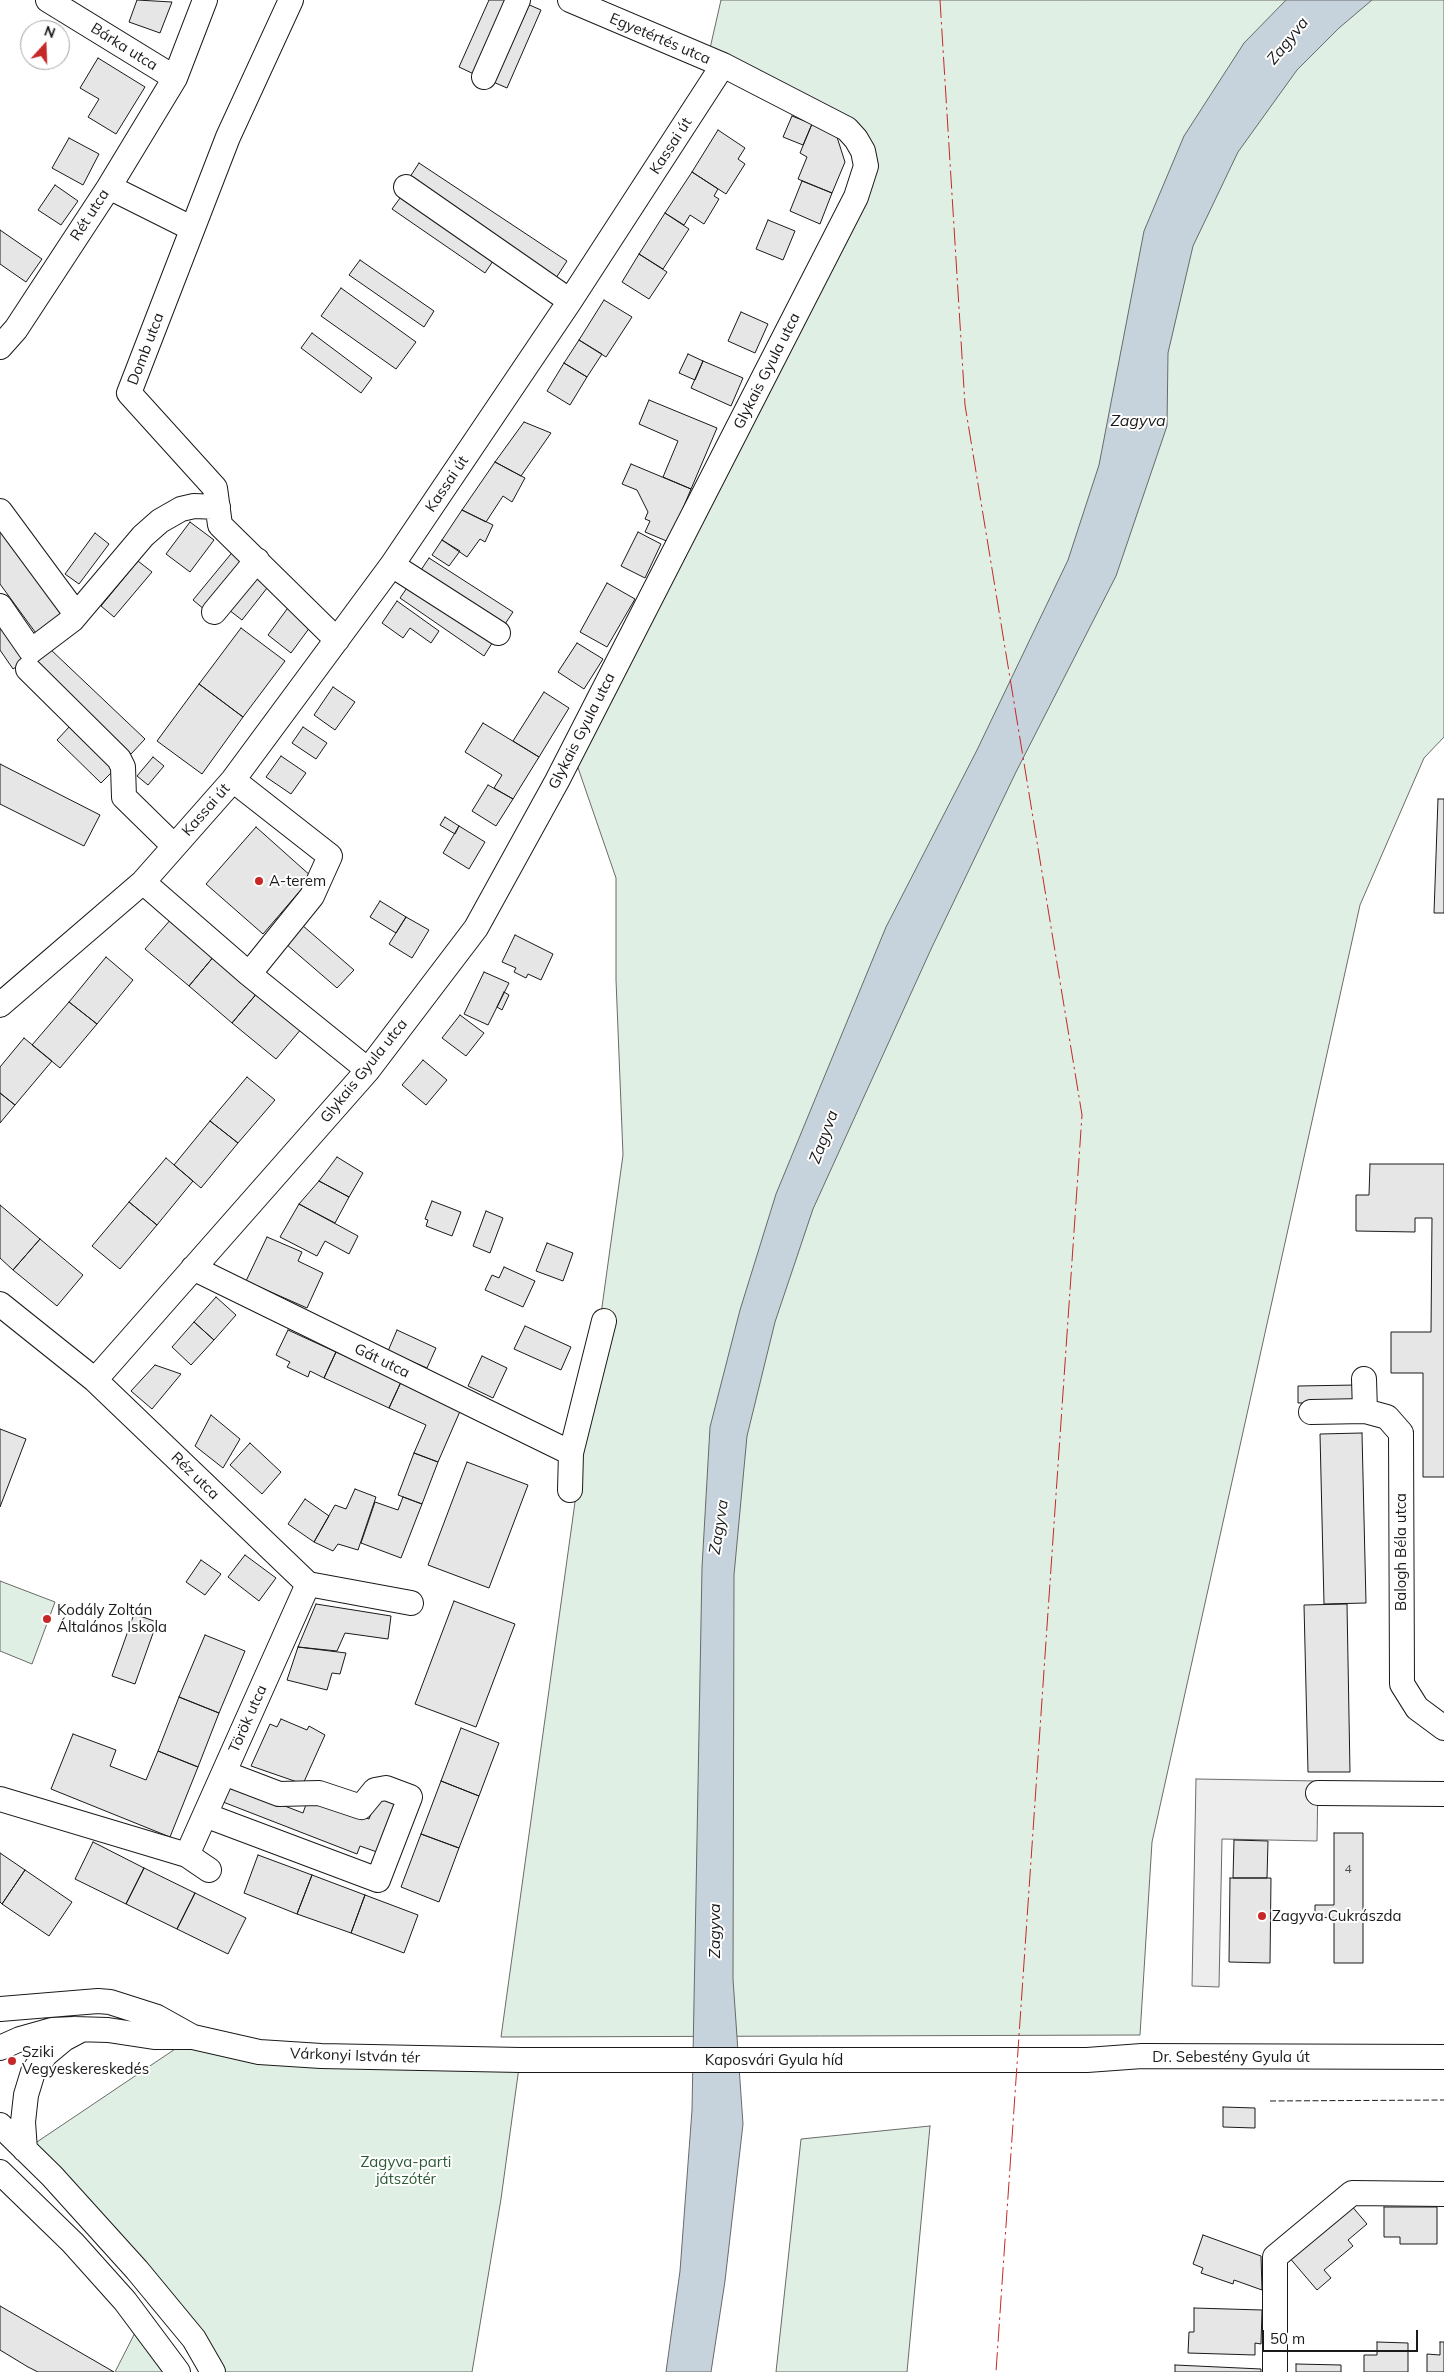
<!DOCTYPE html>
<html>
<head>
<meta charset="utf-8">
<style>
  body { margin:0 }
  #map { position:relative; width:1444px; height:2372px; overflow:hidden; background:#fff; font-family:Mulish,sans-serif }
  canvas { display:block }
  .north { position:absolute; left:20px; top:20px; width:50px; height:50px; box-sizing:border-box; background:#fff; border:1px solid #a3a3a3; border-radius:50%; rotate:20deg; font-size:14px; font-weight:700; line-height:20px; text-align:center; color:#1a1a1a }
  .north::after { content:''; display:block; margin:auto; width:18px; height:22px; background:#c62828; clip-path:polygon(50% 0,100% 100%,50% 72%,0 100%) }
  .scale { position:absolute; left:1262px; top:2330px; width:156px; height:22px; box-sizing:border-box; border:2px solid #1a1a1a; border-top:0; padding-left:6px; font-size:15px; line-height:18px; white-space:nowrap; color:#1a1a1a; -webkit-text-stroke:4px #fff; paint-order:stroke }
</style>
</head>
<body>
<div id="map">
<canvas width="1444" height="2372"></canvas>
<div class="north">N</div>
<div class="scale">50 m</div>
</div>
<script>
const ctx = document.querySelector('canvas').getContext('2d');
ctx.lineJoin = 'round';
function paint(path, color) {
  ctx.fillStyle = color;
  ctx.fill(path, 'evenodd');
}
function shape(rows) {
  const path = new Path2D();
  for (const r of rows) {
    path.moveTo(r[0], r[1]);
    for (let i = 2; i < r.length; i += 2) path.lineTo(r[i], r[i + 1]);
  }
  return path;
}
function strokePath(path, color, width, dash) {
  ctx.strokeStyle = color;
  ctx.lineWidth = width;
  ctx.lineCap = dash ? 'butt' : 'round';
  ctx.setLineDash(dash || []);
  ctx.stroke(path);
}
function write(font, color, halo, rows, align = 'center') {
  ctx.font = font + ' Mulish,sans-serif';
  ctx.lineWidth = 4;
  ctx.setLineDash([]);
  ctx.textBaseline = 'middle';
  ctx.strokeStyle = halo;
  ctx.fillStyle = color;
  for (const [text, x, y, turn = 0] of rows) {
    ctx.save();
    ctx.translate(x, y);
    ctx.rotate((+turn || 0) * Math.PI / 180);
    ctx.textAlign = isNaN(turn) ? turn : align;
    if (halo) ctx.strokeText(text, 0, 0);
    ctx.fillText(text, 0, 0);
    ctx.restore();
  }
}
const green = shape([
  [721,0,1444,0,1444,737,1424,758,1360,905,1152,1842,1140,2035,501,2037,623,1155,616,980,616,878,575,759,850,200,856,164,835,126,706,66,721,0],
  [0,1581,55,1602,32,1664,0,1651,0,1581],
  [193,2037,520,2060,501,2199,472,2372,213,2372,25,2150,193,2037],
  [930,2126,907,2372,776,2372,801,2139,930,2126],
  [142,2319,176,2372,115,2372,142,2319]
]);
const parking = shape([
  [1196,1779,1318,1781,1317,1841,1222,1839,1219,1987,1192,1986,1196,1779]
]);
const water = shape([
  [1286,0,1372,0,1339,28,1297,70,1238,152,1193,246,1168,353,1167,426,1116,576,1016,772,932,947,813,1209,775,1322,747,1436,734,1575,733,1979,743,2124,725,2281,711,2372,666,2372,680,2271,692,2110,702,1568,710,1427,740,1310,776,1194,886,927,977,750,1068,560,1099,465,1144,231,1184,136,1244,43,1286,0]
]);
const building = shape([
  [137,0,172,2,160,33,129,22,137,0],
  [489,0,509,0,476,75,459,67,489,0],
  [525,3,541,10,507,88,491,81,525,3],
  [98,58,145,87,116,134,88,117,99,99,80,88,98,58],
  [792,116,812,124,803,145,783,137,792,116],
  [812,124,836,134,845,162,832,193,798,179,807,157,800,153,812,124],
  [718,130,745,148,738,159,745,164,726,194,692,172,718,130],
  [69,138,99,154,83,185,52,168,69,138],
  [419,163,567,261,556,278,408,180,419,163],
  [692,172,718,189,714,196,719,199,704,224,690,215,684,225,665,213,692,172],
  [802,181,832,193,820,224,790,211,802,181],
  [55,185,78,201,61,225,38,210,55,185],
  [403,194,495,258,485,273,392,209,403,194],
  [665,213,689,229,663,269,639,254,665,213],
  [768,220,795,231,783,260,756,249,768,220],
  [0,230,42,259,26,282,0,264,0,230],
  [639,254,667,272,649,299,622,282,639,254],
  [360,260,434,311,424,327,349,275,360,260],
  [341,288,416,342,396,369,321,316,341,288],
  [604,300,632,317,606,357,579,340,604,300],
  [741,312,768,324,755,353,728,341,741,312],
  [312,333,372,378,361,393,301,348,312,333],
  [579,340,602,354,587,377,564,363,579,340],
  [688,354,703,361,695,380,679,373,688,354],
  [703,361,743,378,731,406,691,388,703,361],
  [564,363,587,377,570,405,547,391,564,363],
  [649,400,717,428,691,489,663,477,678,441,639,424,649,400],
  [524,422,551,433,521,476,495,462,524,422],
  [495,462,525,478,512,502,503,496,486,522,462,510,495,462],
  [631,464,691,489,669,542,645,532,650,521,645,519,648,512,637,490,622,484,631,464],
  [462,510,493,525,485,542,480,539,467,557,442,540,462,510],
  [190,522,214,540,190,572,166,554,190,522],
  [0,526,66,616,38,636,0,584,0,526],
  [638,532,661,544,645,578,621,566,638,532],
  [95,533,109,544,79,584,65,574,95,533],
  [442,540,460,551,449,566,432,555,442,540],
  [235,549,247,559,205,610,193,600,235,549],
  [429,558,513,612,503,627,419,573,429,558],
  [138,561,152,572,114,617,101,606,138,561],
  [258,573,271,583,242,620,229,610,258,573],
  [411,582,494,640,484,656,400,598,411,582],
  [607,583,635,599,607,647,580,632,607,583],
  [397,601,439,631,431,643,410,628,403,638,382,623,397,601],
  [290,605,313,623,291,653,268,635,290,605],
  [0,623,26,660,13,669,0,650,0,623],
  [241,628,285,661,243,717,199,684,241,628],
  [577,643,603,659,584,689,558,672,577,643],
  [49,648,145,739,131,754,35,663,49,648],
  [199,684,243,717,202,774,157,741,199,684],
  [333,687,355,702,335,730,314,715,333,687],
  [544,692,569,708,539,757,513,741,544,692],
  [483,723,539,757,513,799,494,788,502,775,465,752,483,723],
  [70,726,115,769,101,783,57,740,70,726],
  [303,727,327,743,316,759,292,743,303,727],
  [281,756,306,773,291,794,266,777,281,756],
  [153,757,164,766,148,785,137,776,153,757],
  [0,764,100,815,84,846,0,804,0,764],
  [488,785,513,799,496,826,472,811,488,785],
  [1438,799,1444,799,1444,913,1434,913,1438,799],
  [445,817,459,826,455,834,440,825,445,817],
  [459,826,485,842,469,869,443,853,459,826],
  [256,827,312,877,263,934,206,884,256,827],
  [380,901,406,917,396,933,370,917,380,901],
  [406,917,429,930,412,958,389,944,406,917],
  [172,918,215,955,189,986,145,949,172,918],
  [302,925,354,970,337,988,286,944,302,925],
  [515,935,553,954,541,980,528,974,526,978,514,972,516,968,502,962,515,935],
  [215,955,258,992,232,1023,189,986,215,955],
  [106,957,133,980,97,1024,69,1002,106,957],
  [484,972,509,983,488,1025,464,1014,484,972],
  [258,992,302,1028,276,1059,232,1023,258,992],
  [504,992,509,995,502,1010,497,1007,504,992],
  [69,1002,97,1024,60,1068,32,1045,69,1002],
  [460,1015,484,1033,466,1056,442,1038,460,1015],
  [24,1038,52,1061,15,1105,0,1093,0,1067,24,1038],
  [423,1060,447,1080,426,1105,402,1085,423,1060],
  [247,1077,275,1100,238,1143,210,1121,247,1077],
  [0,1093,15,1105,0,1123,0,1093],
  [210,1121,238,1143,201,1188,174,1165,210,1121],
  [337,1157,363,1173,349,1197,319,1181,337,1157],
  [166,1158,193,1181,157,1225,129,1202,166,1158],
  [1370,1164,1444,1164,1444,1477,1423,1477,1423,1373,1391,1373,1391,1332,1431,1332,1432,1218,1415,1218,1415,1232,1356,1231,1356,1195,1369,1195,1370,1164],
  [319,1181,349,1197,335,1223,299,1204,319,1181],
  [432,1201,461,1212,452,1236,426,1226,428,1220,425,1219,432,1201],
  [129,1202,157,1225,120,1269,92,1246,129,1202],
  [299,1204,358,1236,349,1254,325,1241,317,1256,280,1237,299,1204],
  [0,1205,40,1239,13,1270,0,1258,0,1205],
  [486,1211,503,1218,490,1253,473,1246,486,1211],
  [267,1237,302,1252,298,1261,323,1273,307,1308,246,1281,267,1237],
  [40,1239,83,1275,57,1306,13,1270,40,1239],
  [547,1243,573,1253,563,1281,536,1271,547,1243],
  [504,1267,535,1281,523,1307,485,1290,492,1275,499,1278,504,1267],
  [216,1297,236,1315,214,1340,194,1322,216,1297],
  [194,1322,214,1340,191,1365,172,1347,194,1322],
  [525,1326,571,1347,561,1370,514,1349,525,1326],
  [288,1330,336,1352,324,1378,310,1371,308,1377,287,1367,290,1362,276,1355,288,1330],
  [397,1330,436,1348,427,1368,388,1351,397,1330],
  [336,1352,401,1382,389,1408,324,1378,336,1352],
  [482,1356,507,1368,493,1398,468,1386,482,1356],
  [155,1365,181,1374,152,1409,131,1391,155,1365],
  [401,1382,461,1409,438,1462,414,1453,426,1425,389,1408,401,1382],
  [1357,1385,1357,1402,1298,1403,1298,1386,1357,1385],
  [211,1415,240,1439,223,1468,195,1446,211,1415],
  [0,1429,26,1439,0,1507,0,1429],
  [1362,1433,1366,1603,1324,1604,1320,1434,1362,1433],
  [250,1443,281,1472,262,1494,230,1465,250,1443],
  [414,1453,438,1462,422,1504,398,1495,414,1453],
  [467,1462,528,1485,489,1588,428,1565,467,1462],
  [355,1489,376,1497,358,1550,338,1544,333,1551,314,1542,335,1505,346,1509,355,1489],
  [403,1497,422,1504,401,1558,361,1543,375,1502,398,1510,403,1497],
  [305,1499,329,1516,314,1542,288,1524,305,1499],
  [245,1555,276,1578,259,1601,228,1577,245,1555],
  [201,1560,221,1574,205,1595,186,1582,201,1560],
  [454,1601,515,1624,476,1727,415,1704,454,1601],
  [316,1604,391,1616,388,1639,345,1633,337,1651,298,1647,316,1604],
  [1347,1604,1350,1772,1308,1772,1304,1605,1347,1604],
  [134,1614,157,1622,135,1684,112,1676,134,1614],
  [205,1635,245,1651,219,1713,179,1697,205,1635],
  [298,1647,346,1653,340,1674,332,1673,327,1690,287,1680,298,1647],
  [179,1697,219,1713,198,1767,158,1751,179,1697],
  [281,1719,307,1730,309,1726,325,1735,303,1784,251,1766,270,1724,277,1727,281,1719],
  [461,1728,499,1743,479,1796,441,1781,461,1728],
  [73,1734,116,1750,110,1766,146,1780,158,1751,198,1767,170,1837,51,1789,73,1734],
  [441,1781,479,1796,459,1848,421,1834,441,1781],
  [230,1785,303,1813,309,1796,369,1819,379,1793,397,1800,377,1852,360,1846,357,1854,223,1802,230,1785],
  [1334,1833,1363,1833,1363,1963,1334,1963,1334,1918,1315,1917,1315,1905,1334,1905,1334,1833],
  [421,1834,459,1848,439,1902,401,1887,421,1834],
  [1234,1840,1268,1841,1267,1878,1233,1878,1234,1840],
  [93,1842,144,1868,126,1904,75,1879,93,1842],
  [0,1853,25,1870,2,1904,0,1902,0,1853],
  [258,1855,312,1875,297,1914,244,1893,258,1855],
  [144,1868,195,1893,177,1929,126,1904,144,1868],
  [25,1870,72,1902,49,1936,2,1904,25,1870],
  [312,1875,365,1895,351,1933,297,1914,312,1875],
  [1230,1878,1271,1878,1270,1963,1229,1962,1230,1878],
  [195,1893,246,1918,228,1954,177,1929,195,1893],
  [365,1895,418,1915,404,1953,351,1933,365,1895],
  [1223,2107,1255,2108,1255,2128,1223,2127,1223,2107],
  [1350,2204,1367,2224,1348,2240,1353,2246,1324,2270,1331,2278,1317,2290,1288,2256,1350,2204],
  [1384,2207,1437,2207,1437,2244,1400,2244,1400,2237,1384,2237,1384,2207],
  [1203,2235,1261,2256,1262,2290,1234,2280,1233,2284,1201,2273,1203,2268,1193,2264,1203,2235],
  [0,2306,114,2372,38,2372,28,2367,0,2350,0,2306],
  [1194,2308,1262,2310,1261,2344,1255,2343,1255,2355,1188,2353,1189,2332,1194,2332,1194,2308],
  [1377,2342,1408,2343,1408,2372,1364,2372,1364,2355,1377,2355,1377,2342],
  [1440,2342,1444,2342,1444,2372,1427,2372,1427,2354,1440,2355,1440,2342],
  [1296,2364,1341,2365,1341,2372,1296,2372,1296,2364],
  [1175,2365,1261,2369,1261,2372,1175,2372,1175,2365]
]);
const minor = shape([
  [48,0,175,78],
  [291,0,228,137,129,393,215,488,220,525,337,640],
  [484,77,518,0],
  [109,187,191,228],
  [406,187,570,301],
  [0,347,16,329,109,187,175,78,205,0],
  [0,511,76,614],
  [392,565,498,633],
  [0,606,31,651,72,620,143,536,160,521,181,509,194,506,218,507],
  [214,612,257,560],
  [28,669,119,759,123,767,124,797,174,846],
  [233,780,330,856,312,896,249,974],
  [143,882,249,974,368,1070],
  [0,1005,143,882,233,780,392,565,570,301,723,65],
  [193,1268,571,1453,604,1321],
  [0,1304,95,1380,308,1584,411,1603],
  [1364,1379,1365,1411,1387,1417,1401,1433,1402,1684,1417,1708,1444,1728],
  [95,1380,368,1070,476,928,557,781,856,197,866,166,863,151,856,139,847,129,723,65,570,0],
  [1311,1412,1365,1411],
  [570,1490,571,1453],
  [1318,1793,1444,1794],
  [0,1799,187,1855,209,1870],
  [205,1815,378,1880,410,1797,386,1788,375,1790,361,1807,319,1793,279,1794,224,1773],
  [187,1855,308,1584],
  [0,2009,98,2001,110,2002,157,2017,191,2036],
  [0,2048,20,2039,52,2030,74,2029,108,2030,154,2037,193,2037,259,2052,321,2056,520,2060,1087,2060,1142,2056,1444,2057],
  [0,2125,52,2176,137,2270,194,2339,213,2372],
  [25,2150,23,2122,26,2095,33,2072,46,2054,64,2039,81,2030],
  [0,2172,73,2243,125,2301,178,2372],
  [1275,2372,1275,2257,1352,2193,1444,2194]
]);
const fence = shape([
  [1270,2101,1444,2100]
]);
const power = shape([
  [940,0,965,405,1082,1115,996,2372]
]);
const markers = [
  [259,881,5,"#c62828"],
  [47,1619,5,"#c62828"],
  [1262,1916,5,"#c62828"],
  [12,2061,5,"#c62828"]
];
const numberNames = [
  ["4",1348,1869]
];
const streetNames = [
  ["Egyetértés utca",660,39,23],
  ["Bárka utca",124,47,32],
  ["Kassai út",671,146,-57],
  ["Rét utca",90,215,-57],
  ["Domb utca",146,349,-69],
  ["Glykais Gyula utca",767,371,-63],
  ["Kassai út",447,484,-56],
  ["Glykais Gyula utca",582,731,-63],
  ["Kassai út",206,810,-49],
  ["Glykais Gyula utca",364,1071,-51],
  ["Gát utca",382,1361,26],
  ["Réz utca",195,1476,44],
  ["Balogh Béla utca",1401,1552,-90],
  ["Török utca",248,1719,-66],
  ["Várkonyi István tér",355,2056,2],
  ["Dr. Sebestény Gyula út",1231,2057],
  ["Kaposvári Gyula híd",774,2060]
];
const poiNames = [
  ["A-terem",269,881],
  ["Kodály Zoltán",57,1610],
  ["Általános Iskola",57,1627],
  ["Zagyva Cukrászda",1272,1916],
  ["Sziki",22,2052],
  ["Vegyeskereskedés",22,2069]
];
const parkNames = [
  ["Zagyva-parti",406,2162],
  ["játszótér",406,2179]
];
const waterNames = [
  ["Zagyva",1288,41,-51],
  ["Zagyva",1138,421],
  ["Zagyva",824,1137,-70],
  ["Zagyva",719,1527,-81],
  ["Zagyva",715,1931,-90]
];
paint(green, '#e0efe3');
strokePath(green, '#6a6a6a', 1);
paint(parking, '#ededed');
strokePath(parking, '#6a6a6a', 1);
paint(water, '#c6d2dc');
strokePath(water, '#6a6a6a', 1);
paint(building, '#e6e6e6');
strokePath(building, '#1a1a1a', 1);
strokePath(minor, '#1a1a1a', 26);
strokePath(minor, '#fff', 24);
strokePath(fence, '#1a1a1a', 1, [6, 2.5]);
strokePath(power, '#c62828', 1, [18, 4, 2.5, 4]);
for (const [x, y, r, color] of markers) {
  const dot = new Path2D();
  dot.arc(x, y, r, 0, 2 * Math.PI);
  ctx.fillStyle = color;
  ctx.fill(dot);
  strokePath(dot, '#fff', 2);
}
write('12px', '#4d4d4d', null, numberNames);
write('15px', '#1a1a1a', '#fff', streetNames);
write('15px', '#1a1a1a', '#fff', poiNames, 'left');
write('15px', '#2b5a34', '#fff', parkNames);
write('italic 16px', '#1a1a1a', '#fff', waterNames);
</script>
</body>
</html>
